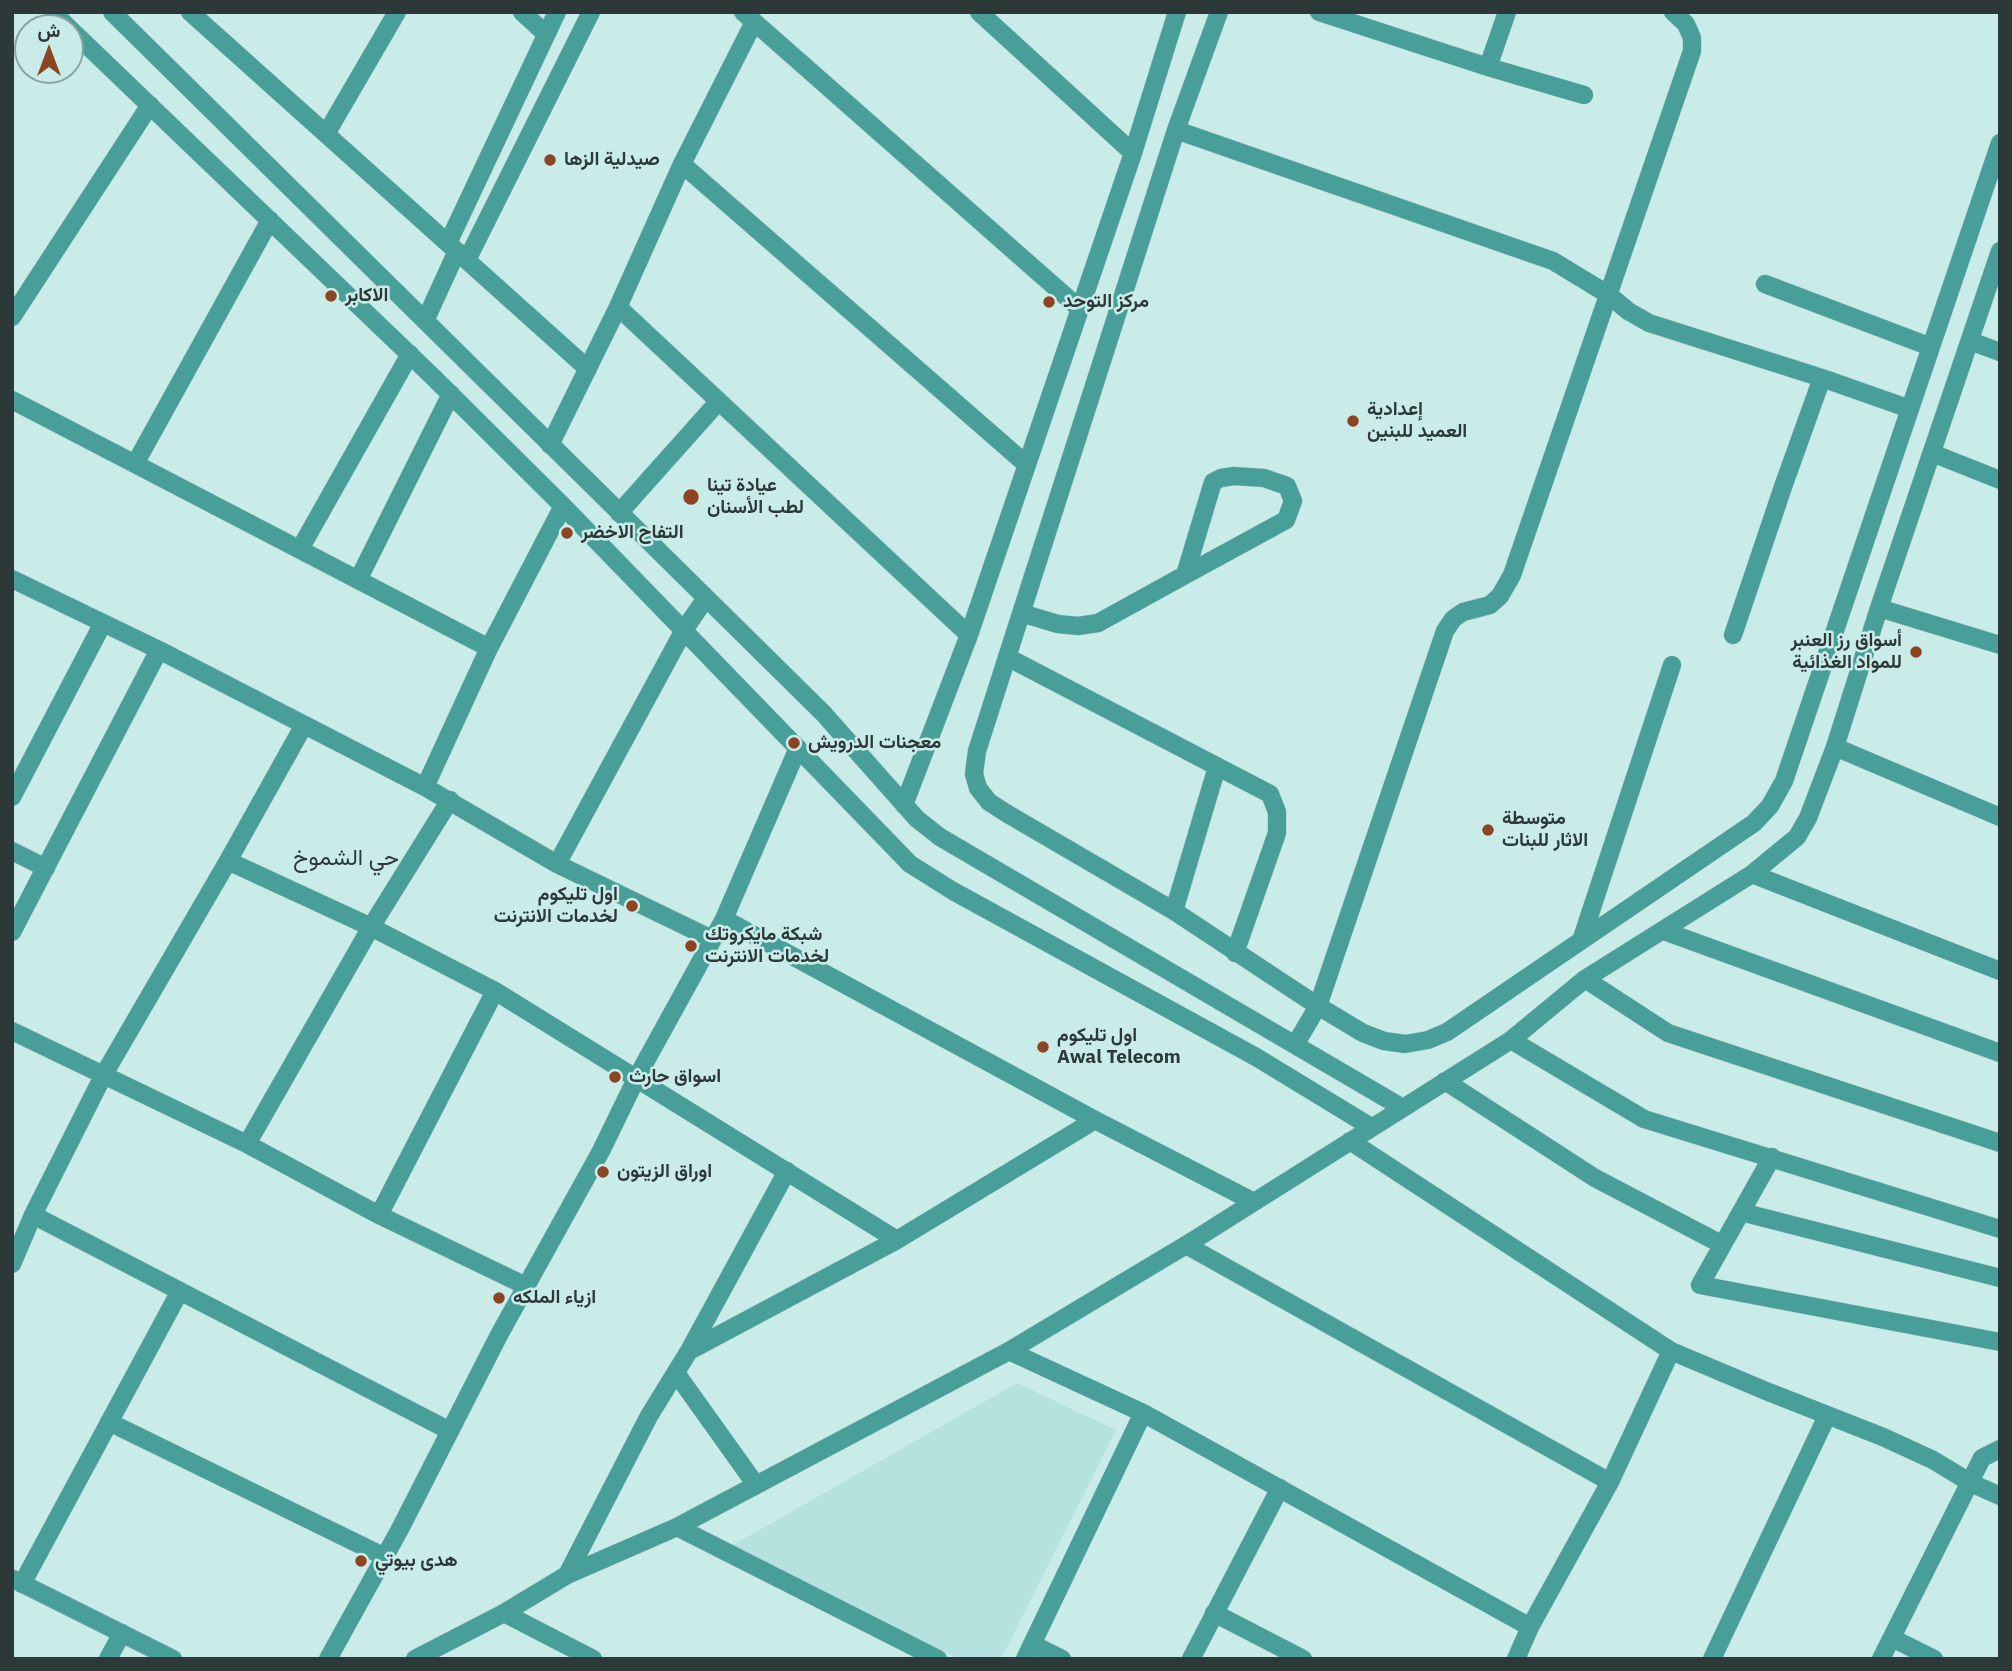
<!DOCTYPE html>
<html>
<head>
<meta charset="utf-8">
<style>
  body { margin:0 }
  #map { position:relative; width:2012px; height:1671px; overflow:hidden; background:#c9ece9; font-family:"IBM Plex Sans",Vazirmatn,sans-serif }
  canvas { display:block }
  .frame { position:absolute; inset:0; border:14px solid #2c3938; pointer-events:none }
  .north { position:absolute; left:14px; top:14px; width:70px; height:70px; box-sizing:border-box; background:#c9ece9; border:2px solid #8aa4a2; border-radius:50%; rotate:0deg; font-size:19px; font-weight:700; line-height:28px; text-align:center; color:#2c3938 }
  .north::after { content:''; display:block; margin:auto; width:24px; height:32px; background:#8c4423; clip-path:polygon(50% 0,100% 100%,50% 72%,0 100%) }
</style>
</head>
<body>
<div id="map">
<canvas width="2012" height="1671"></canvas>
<div class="frame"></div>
<div class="north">ش</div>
</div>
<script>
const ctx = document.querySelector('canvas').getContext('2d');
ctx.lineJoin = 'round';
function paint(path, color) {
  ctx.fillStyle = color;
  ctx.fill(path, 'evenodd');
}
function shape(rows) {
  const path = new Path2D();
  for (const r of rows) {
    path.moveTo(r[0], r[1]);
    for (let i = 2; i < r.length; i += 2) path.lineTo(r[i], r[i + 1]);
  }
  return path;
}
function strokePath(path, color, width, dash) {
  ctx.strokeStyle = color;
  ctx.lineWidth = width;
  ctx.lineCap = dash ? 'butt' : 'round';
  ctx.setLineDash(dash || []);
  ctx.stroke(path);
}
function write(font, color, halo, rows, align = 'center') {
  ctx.font = font + ' "IBM Plex Sans",Vazirmatn,sans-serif';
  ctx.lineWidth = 5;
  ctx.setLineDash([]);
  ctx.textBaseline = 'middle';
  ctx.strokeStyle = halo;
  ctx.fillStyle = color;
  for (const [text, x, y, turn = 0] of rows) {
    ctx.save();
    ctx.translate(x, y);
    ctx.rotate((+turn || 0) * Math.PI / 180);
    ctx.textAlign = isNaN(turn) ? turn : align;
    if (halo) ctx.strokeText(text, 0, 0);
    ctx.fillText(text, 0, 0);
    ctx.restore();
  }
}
const built = shape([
  [1017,1383,1116,1430,1001,1659,959,1659,733,1545]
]);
const minor = shape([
  [53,12,69,28],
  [112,12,823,713,917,819,940,837,974,857,1401,1107],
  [190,12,588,369],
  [522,12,546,34],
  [743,12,1080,309],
  [979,12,1133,153],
  [1219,12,1176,130,977,751,974,774,978,788,989,802,1006,813,1174,911,1318,1006,1363,1033,1384,1041,1405,1044,1428,1040,1447,1032,1754,823,1770,806,1784,781,2000,143],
  [1319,12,1488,67,1584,95],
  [70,29,432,376,563,506,910,864,953,891,1256,1057,1371,1127],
  [1488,67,1507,12],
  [1176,130,1553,261,1609,295,1628,311,1649,323,1822,378,1910,409],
  [326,134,397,12],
  [682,164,1027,465],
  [448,243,557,12],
  [467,260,591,12],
  [1765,284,1931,347],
  [618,307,969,635],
  [12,317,150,105],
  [425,321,457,251],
  [1970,341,2000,352],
  [12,400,489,648],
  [550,445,618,307,682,164,754,22],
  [1932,453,2000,480],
  [135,464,270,220],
  [619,513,719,401],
  [300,549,410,354],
  [12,579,159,650,425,787,557,864,712,939],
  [358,580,451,394],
  [1879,608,2000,645],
  [1021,613,1058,624,1078,626,1098,623,1185,575,1286,520,1293,501,1287,486,1264,478,1234,476,1221,478,1213,482,1185,575],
  [1733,635,1784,484,1822,378],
  [1007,657,1270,794,1277,812,1277,833,1235,953],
  [1835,747,2000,817],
  [425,787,489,648,563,506],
  [12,797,103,623],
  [904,805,969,635,1133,153,1177,12],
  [12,851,46,868],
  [228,861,371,927,495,991,897,1240],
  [557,864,684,630,706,598],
  [1752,874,2000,971],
  [1174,911,1217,767],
  [724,919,1095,1120,1254,1202],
  [1664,931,2000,1053],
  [12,932,159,650],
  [1581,941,1672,665],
  [1585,979,1668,1033,2000,1143],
  [12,1031,247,1144,379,1215,526,1286],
  [1511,1040,1644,1119,2000,1229],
  [1295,1045,1318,1006,1445,631,1453,619,1463,612,1490,605,1500,596,1512,575,1692,51,1692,38,1686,24,1673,12],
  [1445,1081,1595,1178,1721,1244],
  [1350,1141,1671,1351,1766,1391,1883,1437,1933,1460,1971,1483,2000,1496],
  [247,1144,371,927,450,800],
  [1772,1157,1700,1285,2000,1342],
  [1741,1212,2000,1278],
  [33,1215,450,1431],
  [379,1215,495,991],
  [1186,1245,1610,1482],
  [12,1264,33,1215,103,1076,228,861,304,725],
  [689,1351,897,1240,1095,1120],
  [1009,1351,1143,1413,1530,1627],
  [676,1373,756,1485],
  [109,1422,383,1556],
  [677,1527,938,1659],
  [567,1575,649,1416,689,1351,787,1171],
  [13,1579,173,1659],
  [22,1584,180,1291],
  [504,1613,593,1659],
  [1214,1613,1303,1659],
  [1892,1638,1934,1659],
  [1032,1644,1062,1659],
  [108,1659,122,1633],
  [328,1659,400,1529,499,1335,601,1151,637,1077,724,919,798,748],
  [415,1659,504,1613,567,1575,677,1527,1009,1351,1186,1245,1511,1040,1585,979,1752,874,1797,837,1808,818,1835,747,1879,608,2000,251],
  [1025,1659,1143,1413],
  [1191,1659,1280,1488],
  [1516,1659,1530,1627,1610,1482,1671,1351],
  [1712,1659,1827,1416],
  [1881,1659,1982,1458,2000,1449]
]);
const markers = [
  [550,160,7,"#8c4423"],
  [331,296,7,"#8c4423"],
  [1049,302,7,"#8c4423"],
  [1353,421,7,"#8c4423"],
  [691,497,9,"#8c4423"],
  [567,533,7,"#8c4423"],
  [1916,652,7,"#8c4423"],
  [794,743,7,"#8c4423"],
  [1488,830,7,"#8c4423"],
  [632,906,7,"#8c4423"],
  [691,946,7,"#8c4423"],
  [1043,1047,7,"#8c4423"],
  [615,1077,7,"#8c4423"],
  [603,1172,7,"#8c4423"],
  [499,1298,7,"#8c4423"],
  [361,1561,7,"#8c4423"]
];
const poiNames = [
  ["صيدلية الزها",564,160],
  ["الاكابر",345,296],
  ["مركز التوحد",1063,302],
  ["إعدادية",1367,410],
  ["العميد للبنين",1367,432],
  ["عيادة تينا",707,486],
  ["لطب الأسنان",707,508],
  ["التفاح الاخضر",581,533],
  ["أسواق رز العنبر",1902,641,"right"],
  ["للمواد الغذائية",1902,663,"right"],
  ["معجنات الدرويش",808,743],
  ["متوسطة",1502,819],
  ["الاثار للبنات",1502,841],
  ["اول تليكوم",618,895,"right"],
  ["لخدمات الانترنت",618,917,"right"],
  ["شبكة مايكروتك",705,935],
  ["لخدمات الانترنت",705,957],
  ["اول تليكوم",1057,1036],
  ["Awal Telecom",1057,1058],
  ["اسواق حارث",629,1077],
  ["اوراق الزيتون",617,1172],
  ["ازياء الملكه",513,1298],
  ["هدى بيوتي",375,1561]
];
const quarterNames = [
  ["حي الشموخ",346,858]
];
paint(built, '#b5e2df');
strokePath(minor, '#aac8c6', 19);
strokePath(minor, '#489f9a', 18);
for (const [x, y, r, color] of markers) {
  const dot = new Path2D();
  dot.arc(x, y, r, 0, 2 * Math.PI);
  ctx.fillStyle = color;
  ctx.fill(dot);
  strokePath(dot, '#c9ece9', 2.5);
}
write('bold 19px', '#2c3938', '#c9ece9', poiNames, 'left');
write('23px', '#2c3938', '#c9ece9', quarterNames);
</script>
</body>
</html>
